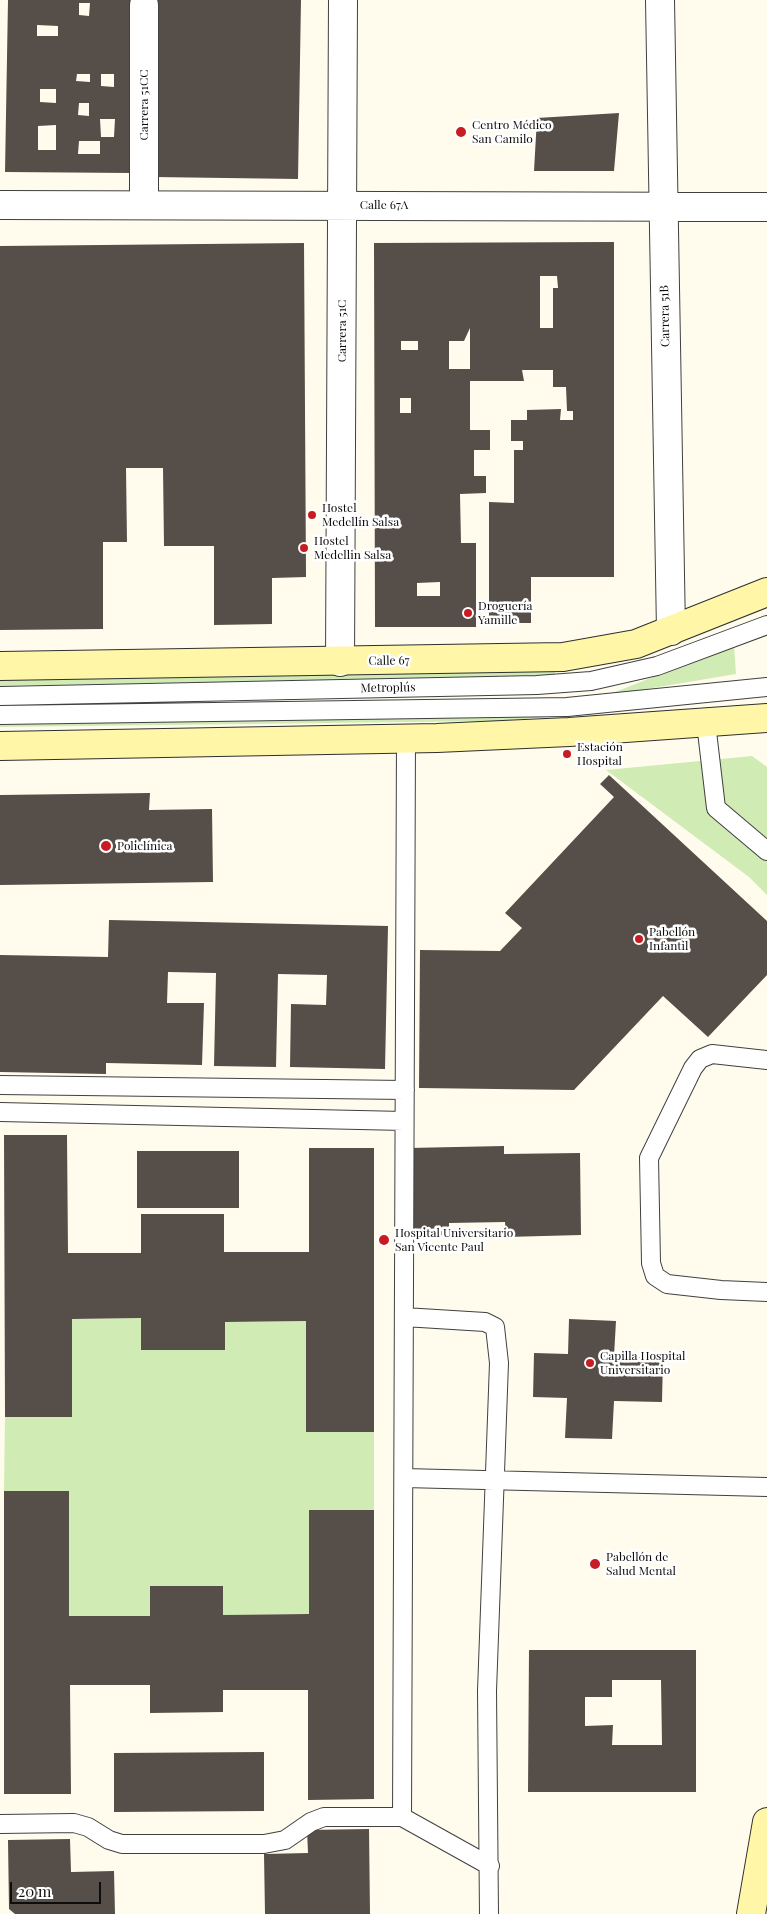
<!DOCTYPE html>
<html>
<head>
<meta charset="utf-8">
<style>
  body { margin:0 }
  #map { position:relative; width:767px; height:1914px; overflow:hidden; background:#fffced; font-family:"Playfair Display",serif }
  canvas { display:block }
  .scale { position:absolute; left:10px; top:1882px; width:91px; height:22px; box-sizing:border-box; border:2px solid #0d0d0d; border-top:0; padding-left:6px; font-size:15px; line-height:18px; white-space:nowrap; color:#0d0d0d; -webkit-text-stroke:4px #fff; paint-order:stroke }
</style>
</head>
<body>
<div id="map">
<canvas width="767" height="1914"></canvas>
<div class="scale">20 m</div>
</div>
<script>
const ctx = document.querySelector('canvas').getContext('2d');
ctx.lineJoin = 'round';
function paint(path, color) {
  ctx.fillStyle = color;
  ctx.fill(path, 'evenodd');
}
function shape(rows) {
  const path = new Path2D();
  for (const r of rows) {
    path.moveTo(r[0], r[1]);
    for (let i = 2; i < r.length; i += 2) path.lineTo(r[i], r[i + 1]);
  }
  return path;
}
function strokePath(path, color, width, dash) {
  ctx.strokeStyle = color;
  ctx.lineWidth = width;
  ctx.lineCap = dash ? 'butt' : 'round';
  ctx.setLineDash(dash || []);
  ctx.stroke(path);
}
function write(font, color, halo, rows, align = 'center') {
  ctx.font = font + ' "Playfair Display",serif';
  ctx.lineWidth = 5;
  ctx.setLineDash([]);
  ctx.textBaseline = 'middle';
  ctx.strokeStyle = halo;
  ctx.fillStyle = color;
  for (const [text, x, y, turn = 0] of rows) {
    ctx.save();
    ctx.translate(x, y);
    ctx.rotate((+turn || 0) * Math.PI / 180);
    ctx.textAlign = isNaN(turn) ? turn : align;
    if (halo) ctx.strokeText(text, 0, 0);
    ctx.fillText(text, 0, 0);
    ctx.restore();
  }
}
const green = shape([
  [734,645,736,674,605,696],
  [555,669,555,676,0,686,0,679],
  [564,716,495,721,0,727,0,721],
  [752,756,767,767,767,895,749,877,606,770],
  [141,1318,141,1350,224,1350,225,1322,306,1321,306,1432,374,1432,374,1510,309,1511,309,1614,223,1615,223,1586,150,1586,150,1616,69,1616,69,1491,4,1491,5,1417,72,1416,72,1319]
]);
const building = shape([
  [8,0,133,0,131,173,5,172],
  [79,3,90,3,89,16,79,15],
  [37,25,58,26,58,36,37,36],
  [77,74,90,74,90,82,76,81],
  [101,74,114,74,114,87,101,86],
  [40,89,56,89,56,103,40,102],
  [79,103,89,103,89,116,78,115],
  [100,119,115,119,114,137,101,137],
  [56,125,56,150,38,150,38,126],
  [79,141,100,141,100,154,78,154],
  [157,0,301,0,298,179,154,177],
  [619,113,614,171,534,171,537,118],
  [614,242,614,577,531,577,531,623,489,623,489,502,514,503,514,450,523,450,523,441,511,441,511,420,527,420,527,410,561,409,560,420,573,420,573,411,567,411,566,387,553,387,553,370,522,370,524,381,470,381,470,430,490,430,490,450,474,450,474,476,486,476,486,493,460,494,461,543,476,543,476,627,375,627,374,243],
  [540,276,557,276,558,288,553,288,553,328,540,328],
  [470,328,470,369,449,369,449,341,464,341],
  [401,341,418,341,418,350,401,350],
  [400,398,411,398,411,413,400,413],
  [440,582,440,596,417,596,417,583],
  [304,243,306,577,272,578,272,624,214,625,214,546,164,546,163,468,126,468,127,542,103,542,103,629,0,630,0,246],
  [609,775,767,921,767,975,708,1037,663,996,574,1090,419,1088,420,950,500,951,522,928,505,913,614,797,600,784],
  [150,793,149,810,212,809,213,882,0,885,0,795],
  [109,920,388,926,385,1069,290,1067,291,1004,326,1005,327,975,278,974,276,1067,214,1066,216,973,168,972,167,1003,204,1003,202,1065,106,1063,106,1074,0,1072,0,955,108,957],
  [4,1135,67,1135,68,1253,141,1253,141,1214,224,1214,224,1252,309,1252,309,1148,374,1148,374,1432,306,1432,306,1321,225,1322,225,1350,141,1350,141,1318,72,1319,72,1417,5,1417],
  [504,1146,504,1154,580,1153,581,1235,506,1237,505,1222,449,1223,449,1236,410,1237,408,1148],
  [137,1151,239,1151,239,1208,137,1208],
  [569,1319,616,1321,614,1356,663,1358,662,1402,614,1401,612,1439,565,1438,567,1398,533,1397,534,1353,568,1354],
  [4,1491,69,1491,69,1616,150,1616,150,1586,223,1586,223,1615,309,1614,309,1510,374,1510,374,1799,308,1800,308,1690,223,1690,223,1712,150,1713,150,1685,70,1685,71,1794,4,1794],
  [529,1650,696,1650,696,1792,528,1792],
  [612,1680,661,1680,662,1745,612,1745,613,1725,585,1726,585,1697,612,1697],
  [264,1752,264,1811,114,1812,114,1753],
  [369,1829,370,1914,265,1914,264,1854,308,1853,307,1830],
  [70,1839,71,1872,114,1871,115,1914,15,1914,9,1909,8,1840]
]);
const service = shape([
  [0,696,537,685,591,681,657,666,767,625],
  [0,715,567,707,767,687],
  [706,723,716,808,767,851],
  [767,1060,712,1054,700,1059,693,1068,649,1158,651,1263,655,1276,667,1284,721,1290,767,1292],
  [0,1085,405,1090],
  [0,1112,404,1121],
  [404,1317,485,1322,495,1327,499,1363,487,1691,489,1914],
  [404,1478,767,1487],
  [402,1817,406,738],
  [0,1824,74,1823,88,1827,109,1840,122,1844,264,1844,285,1840,311,1822,324,1817,402,1817,490,1866]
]);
const minor = shape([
  [660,0,671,631],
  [0,205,767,207],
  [144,205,144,5],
  [340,662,343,0]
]);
const secondary = shape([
  [0,666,563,657,636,644,767,592],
  [0,746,437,738,569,732,767,718],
  [751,1914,767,1822]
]);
const markers = [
  [461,132,6,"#c61c22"],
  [312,515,5,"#c61c22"],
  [304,548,5,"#c61c22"],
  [468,613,5,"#c61c22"],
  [567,754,5,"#c61c22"],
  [106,846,6,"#c61c22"],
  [639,939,5,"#c61c22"],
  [384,1240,6,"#c61c22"],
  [590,1363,5,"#c61c22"],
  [595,1564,6,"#c61c22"]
];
const streetNames = [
  ["Carrera 51CC",144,105,-90],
  ["Calle 67A",384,205],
  ["Carrera 51B",665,316,-91],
  ["Carrera 51C",342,331,-90],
  ["Calle 67",389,661,-1],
  ["Metroplús",388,688,-1]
];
const poiNames = [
  ["Centro Médico",472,125],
  ["San Camilo",472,139],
  ["Hostel",322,508],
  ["Medellín Salsa",322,522],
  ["Hostel",314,541],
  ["Medellin Salsa",314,555],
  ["Droguería",478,606],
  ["Yamille",478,620],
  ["Estación",577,747],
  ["Hospital",577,761],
  ["Policlínica",117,846],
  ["Pabellón",649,932],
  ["Infantil",649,946],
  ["Hospital Universitario",395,1233],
  ["San Vicente Paul",395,1247],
  ["Capilla Hospital",600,1356],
  ["Universitario",600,1370],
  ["Pabellón de",606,1557],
  ["Salud Mental",606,1571]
];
paint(green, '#d0ecb4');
paint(building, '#564e48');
strokePath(service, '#404040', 20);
strokePath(minor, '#404040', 30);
strokePath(secondary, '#2f2f2f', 30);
strokePath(service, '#fff', 18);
strokePath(minor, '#fff', 28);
strokePath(secondary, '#fff6a8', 28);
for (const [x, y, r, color] of markers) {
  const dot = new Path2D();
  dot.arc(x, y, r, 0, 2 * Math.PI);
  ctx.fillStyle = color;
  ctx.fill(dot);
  strokePath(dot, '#fff', 2);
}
write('12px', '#0d0d0d', '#fff', streetNames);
write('12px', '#0d0d0d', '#fff', poiNames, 'left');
</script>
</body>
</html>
